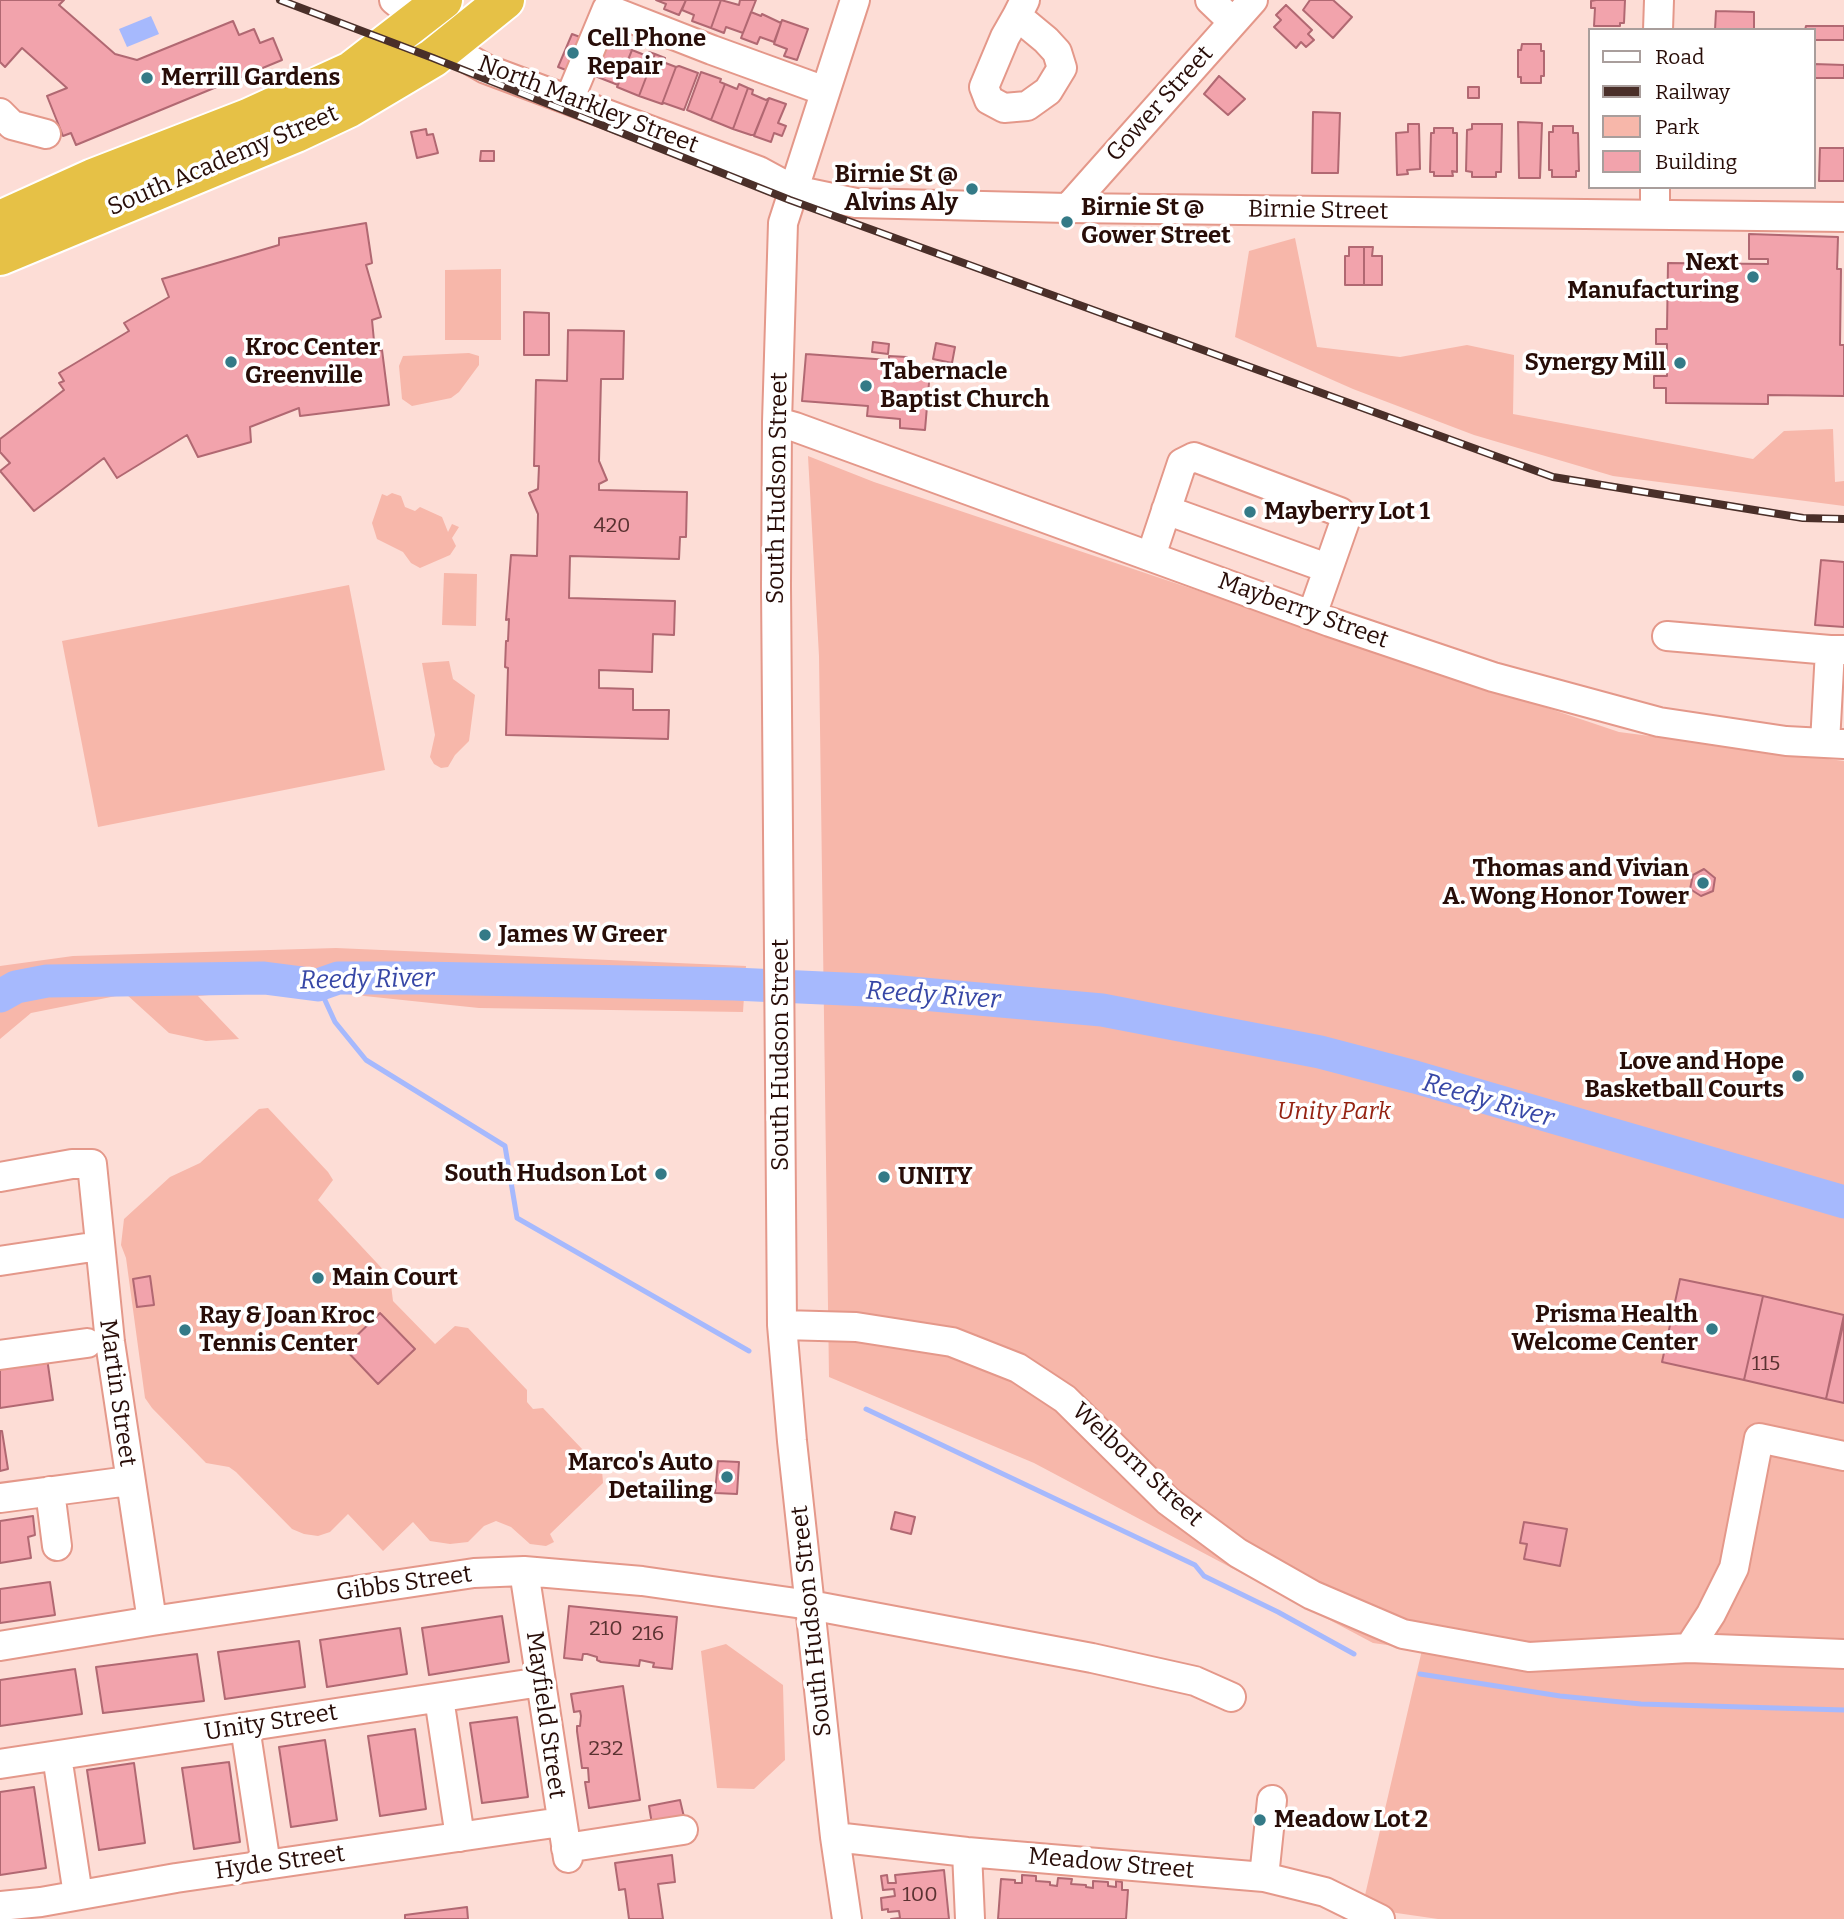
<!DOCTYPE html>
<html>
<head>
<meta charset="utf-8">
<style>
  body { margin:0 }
  #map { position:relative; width:1844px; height:1919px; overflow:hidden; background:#fdddd6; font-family:Bitter,serif }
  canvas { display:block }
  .legend { position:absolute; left:1588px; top:28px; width:228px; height:161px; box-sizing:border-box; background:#fff; border:2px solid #a99e9c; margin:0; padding:9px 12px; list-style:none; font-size:21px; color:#280d08 }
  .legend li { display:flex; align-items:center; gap:14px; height:35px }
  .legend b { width:35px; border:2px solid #a99e9c }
</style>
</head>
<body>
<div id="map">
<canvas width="1844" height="1919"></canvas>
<ul class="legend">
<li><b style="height:9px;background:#fff"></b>Road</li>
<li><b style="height:9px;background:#4a2f29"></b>Railway</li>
<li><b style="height:19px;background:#f7b7aa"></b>Park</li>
<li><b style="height:19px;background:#f2a3ac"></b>Building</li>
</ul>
</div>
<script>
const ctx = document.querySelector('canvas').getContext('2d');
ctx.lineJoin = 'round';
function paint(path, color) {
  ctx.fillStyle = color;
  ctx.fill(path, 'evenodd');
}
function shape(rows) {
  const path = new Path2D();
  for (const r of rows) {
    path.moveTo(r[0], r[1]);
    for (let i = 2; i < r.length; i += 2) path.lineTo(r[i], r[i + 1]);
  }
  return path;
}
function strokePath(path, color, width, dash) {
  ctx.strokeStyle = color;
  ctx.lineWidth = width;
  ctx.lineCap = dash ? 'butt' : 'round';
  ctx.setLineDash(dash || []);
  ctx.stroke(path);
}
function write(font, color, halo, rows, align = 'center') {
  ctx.font = font + ' Bitter,serif';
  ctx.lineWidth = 7;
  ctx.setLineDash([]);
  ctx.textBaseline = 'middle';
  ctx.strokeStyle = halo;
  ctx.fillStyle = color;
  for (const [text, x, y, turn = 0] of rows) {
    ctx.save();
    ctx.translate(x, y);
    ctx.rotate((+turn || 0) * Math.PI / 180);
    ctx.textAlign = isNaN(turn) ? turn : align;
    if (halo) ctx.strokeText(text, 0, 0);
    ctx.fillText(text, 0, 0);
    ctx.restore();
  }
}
const green = shape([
  [1295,238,1317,347,1400,357,1467,345,1514,355,1513,414,1753,459,1784,431,1833,429,1835,482,1844,481,1844,506,1613,476,1474,435,1353,389,1235,337,1249,251],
  [501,269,501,340,445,340,445,270],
  [469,353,479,356,479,365,459,392,451,398,412,406,402,399,399,366,403,356],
  [808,456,874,482,1619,732,1844,761,1844,1919,1438,1919,1362,1908,1422,1650,1373,1643,1034,1463,829,1377,819,656],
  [392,493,401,496,405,507,415,511,420,507,442,517,448,532,452,524,459,527,452,538,456,546,450,555,420,568,411,563,403,552,377,539,372,523,382,494,387,496],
  [444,573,477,574,476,626,442,625],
  [349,585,385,770,98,827,62,641],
  [449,661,453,679,475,695,469,741,455,755,448,767,441,768,434,764,430,757,435,735,422,663],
  [336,948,746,966,743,1012,479,1008,288,988,198,996,239,1039,206,1041,169,1033,126,994,31,1013,0,1039,0,966,73,956],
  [268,1108,328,1172,333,1180,318,1200,390,1277,393,1301,435,1344,455,1326,468,1328,527,1390,527,1402,533,1409,543,1408,602,1470,603,1483,550,1534,554,1542,546,1546,530,1544,511,1527,496,1521,484,1526,468,1542,450,1544,430,1541,413,1522,383,1551,348,1514,330,1532,318,1536,304,1534,292,1529,236,1472,229,1467,206,1463,152,1408,145,1398,126,1258,121,1245,124,1219,170,1177,200,1163,259,1109],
  [150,1276,154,1304,137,1307,133,1279],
  [344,1348,415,1349,378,1384],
  [726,1644,783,1685,785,1760,754,1789,717,1788,701,1651]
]);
const water = shape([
  [151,16,159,34,127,47,119,29]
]);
const stream = shape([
  [318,985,335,1022,366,1060,505,1146,517,1218,749,1351],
  [866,1409,1195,1565,1204,1576,1278,1612,1354,1654],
  [1420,1674,1560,1696,1641,1704,1844,1710]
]);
const river = shape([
  [0,996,16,987,47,981,264,978,318,985,338,978,419,978,734,984,889,991,1102,1010,1320,1052,1415,1077,1844,1202]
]);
const building = shape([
  [0,0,64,0,59,5,115,54,137,60,233,21,239,35,254,29,260,43,273,38,282,60,76,145,71,133,63,136,47,96,67,88,22,48,5,67,0,62,0,0],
  [656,0,686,0,679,15,664,9,666,4,656,0],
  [686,0,721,0,711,28,692,21,694,15,682,10,686,0],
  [721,0,739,5,740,0,756,0,743,33,726,27,724,33,711,28,721,0],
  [1310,0,1333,0,1352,17,1333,38,1303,10,1310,0],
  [1596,0,1625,0,1624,23,1620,23,1620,26,1594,26,1595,8,1591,8,1591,1,1596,0],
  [1286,5,1312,30,1308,34,1314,40,1306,47,1301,42,1296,48,1274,27,1281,20,1276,15,1286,5],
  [1716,11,1754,12,1754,30,1715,30,1716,11],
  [751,12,761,16,762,14,781,23,774,42,760,37,757,44,741,38,751,12],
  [782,20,808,29,797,60,784,56,787,49,774,44,782,20],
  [1806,26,1844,26,1844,40,1814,40,1814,30,1805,30,1806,26],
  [572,34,588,40,574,73,558,67,572,34],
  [608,41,632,50,618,85,595,76,599,64,594,62,608,41],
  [1522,44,1541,44,1541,51,1544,51,1544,76,1541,76,1541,83,1521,83,1521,77,1518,77,1518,50,1521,50,1522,44],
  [632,50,647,56,649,52,655,54,639,96,617,87,632,50],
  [655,54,665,58,663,62,676,67,662,104,639,96,655,54],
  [1814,64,1844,65,1844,78,1814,78,1814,64],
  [679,66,698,73,684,110,664,103,662,104,676,67,679,66],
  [701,72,721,79,720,82,725,84,711,120,687,110,701,72],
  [1219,76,1245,99,1228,115,1204,94,1219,76],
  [725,84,737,89,739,84,748,88,733,129,711,120,725,84],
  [1468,87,1479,87,1479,98,1468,98,1468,87],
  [748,88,753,90,752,94,766,100,769,98,754,135,751,135,733,129,748,88],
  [769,98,786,104,778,123,786,126,782,136,774,133,771,142,754,136,769,98],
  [1313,112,1340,113,1338,173,1312,173,1313,112],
  [1518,122,1542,123,1540,178,1519,178,1518,122],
  [1408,124,1419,124,1420,169,1407,170,1408,174,1397,175,1396,133,1408,132,1408,124],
  [1472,124,1502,124,1501,172,1496,172,1496,177,1472,177,1472,172,1466,171,1467,130,1472,129,1472,124],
  [1553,126,1573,126,1573,133,1578,133,1579,171,1576,171,1576,177,1552,177,1552,170,1549,170,1549,132,1553,132,1553,126],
  [1434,128,1453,128,1453,133,1457,133,1457,172,1452,171,1453,176,1434,176,1434,172,1430,172,1431,133,1434,133,1434,128],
  [426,129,427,135,433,134,438,153,417,158,411,132,426,129],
  [1820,148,1844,148,1844,181,1819,181,1820,148],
  [481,151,494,151,494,161,480,161,481,151],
  [366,223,372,263,366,265,381,317,372,320,375,351,382,350,389,405,300,416,299,408,250,427,251,442,198,457,187,435,117,478,104,458,34,511,0,471,10,463,0,452,0,439,64,390,59,383,64,381,59,373,129,331,124,323,169,297,162,279,279,245,279,238,366,223],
  [1749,234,1838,237,1837,269,1841,269,1840,345,1844,345,1844,396,1768,395,1768,404,1666,403,1666,388,1654,388,1654,376,1667,376,1667,344,1656,344,1656,329,1667,329,1668,263,1768,264,1768,259,1749,259,1749,234],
  [1349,247,1364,247,1364,285,1345,285,1345,256,1349,256,1349,247],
  [1364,247,1373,247,1372,256,1382,256,1382,285,1364,285,1364,247],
  [524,312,549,313,549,355,524,355,524,312],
  [568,330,624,331,623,379,601,379,599,461,607,480,599,484,599,490,687,492,686,537,680,537,679,559,570,556,569,598,675,601,674,635,653,634,652,672,599,670,599,688,633,689,633,710,669,710,668,739,506,735,508,668,505,667,506,641,508,641,509,619,506,620,511,555,537,556,538,514,529,493,538,489,539,466,534,466,536,380,567,381,568,330],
  [873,342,889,344,888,354,872,352,873,342],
  [936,343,955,347,952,363,933,359,936,343],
  [806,354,889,360,889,356,907,357,906,369,930,371,925,430,900,428,900,419,867,416,868,406,802,401,806,354],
  [1821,560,1844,562,1844,627,1815,625,1821,560],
  [1704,869,1715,878,1713,891,1701,896,1690,889,1693,875,1704,869],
  [150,1276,154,1305,137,1307,133,1279,150,1276],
  [1680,1279,1763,1296,1744,1380,1662,1362,1680,1279],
  [1763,1296,1844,1315,1826,1399,1744,1380,1763,1296],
  [380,1313,415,1349,378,1384,344,1348,380,1313],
  [1844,1321,1844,1403,1826,1399,1844,1321],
  [47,1358,53,1400,0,1408,0,1365,47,1358],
  [0,1431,2,1431,8,1469,0,1471,0,1431],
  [718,1461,739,1462,737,1494,715,1493,718,1461],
  [895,1512,915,1517,911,1534,891,1529,895,1512],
  [33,1516,35,1535,28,1537,31,1558,0,1563,0,1521,33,1516],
  [1524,1522,1567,1529,1560,1566,1524,1559,1527,1544,1520,1543,1524,1522],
  [50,1582,55,1615,0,1623,0,1589,50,1582],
  [569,1606,677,1617,672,1669,653,1667,654,1663,640,1660,639,1666,601,1662,597,1660,597,1657,587,1654,583,1654,582,1660,564,1658,569,1606],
  [502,1616,509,1662,429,1675,422,1628,502,1616],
  [400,1628,407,1674,327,1687,320,1640,400,1628],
  [299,1641,305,1687,225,1699,218,1652,299,1641],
  [197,1654,204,1701,103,1713,96,1667,197,1654],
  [75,1669,82,1714,0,1726,0,1680,75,1669],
  [623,1686,640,1800,589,1808,585,1782,589,1782,588,1768,582,1768,577,1731,577,1726,580,1726,581,1716,580,1711,574,1712,571,1694,623,1686],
  [517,1717,528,1797,482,1803,470,1723,517,1717],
  [415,1729,426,1809,380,1816,368,1736,415,1729],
  [325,1740,337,1820,291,1827,279,1747,325,1740],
  [229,1762,240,1842,194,1849,182,1768,229,1762],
  [134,1763,145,1843,99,1850,87,1770,134,1763],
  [34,1787,46,1868,0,1875,0,1792,34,1787],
  [680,1800,684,1817,652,1824,649,1806,680,1800],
  [672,1855,675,1882,658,1884,663,1919,629,1919,625,1889,619,1890,615,1863,672,1855],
  [944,1870,949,1919,891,1919,900,1918,899,1911,888,1912,888,1909,882,1910,881,1898,895,1896,894,1889,883,1890,881,1876,887,1875,888,1883,896,1883,895,1875,944,1870],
  [1022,1875,1036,1876,1036,1881,1050,1882,1050,1885,1057,1886,1058,1878,1072,1879,1071,1884,1086,1885,1086,1887,1093,1888,1093,1881,1108,1882,1108,1886,1116,1887,1116,1881,1122,1882,1122,1890,1128,1890,1126,1919,998,1919,1001,1879,1015,1880,1015,1883,1022,1883,1022,1875],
  [467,1907,468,1919,405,1919,405,1915,467,1907]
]);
const minor = shape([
  [394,0,465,57,486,69,759,171,794,190,856,203,1068,208,1844,217],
  [1210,0,1233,22],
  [1017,16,1046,40,1057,52,1062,68,1048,91,1027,106,1004,108,989,100,984,87,1005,37,1017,16,1025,0],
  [1658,30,1659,0],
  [569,100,607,9,712,50,825,91],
  [0,113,12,125,46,134],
  [1068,208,1253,0],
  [1655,215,1655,187],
  [777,422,795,427,1330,622,1493,677,1659,722,1786,741,1844,744],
  [1166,510,1327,568],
  [1151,556,1182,463,1194,457,1340,512,1345,521,1312,615],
  [1667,636,1830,650],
  [1825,743,1830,650,1844,650],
  [0,1177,72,1164,92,1164,110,1342,152,1621],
  [0,1261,99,1246],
  [782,1325,856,1327,952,1342,1018,1368,1065,1399,1168,1501,1238,1553,1312,1595,1403,1634,1529,1657,1689,1648,1844,1654],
  [0,1355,87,1343],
  [50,1491,57,1546],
  [0,1498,129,1481],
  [524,1571,568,1858],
  [0,1646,152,1621,474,1573,524,1571,642,1581,810,1605,1092,1658,1195,1681,1231,1697],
  [1689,1648,1711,1614,1734,1568,1759,1438,1844,1456],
  [439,1698,460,1837],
  [245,1727,266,1865],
  [57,1756,78,1895],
  [0,1764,541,1682],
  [835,1837,967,1852,1264,1877,1325,1892,1380,1919],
  [566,1848,683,1830],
  [967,1852,970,1919],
  [1264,1877,1272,1800],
  [0,1906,41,1902,176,1878,561,1822],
  [847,1919,835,1837,792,1441,782,1325,776,586,777,422,783,223,855,0]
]);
const highway = shape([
  [0,220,93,178,248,118,351,71,443,0],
  [0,256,296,133,349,108,433,58,505,0]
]);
const rail = shape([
  [280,0,433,58,790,200,1553,477,1803,518,1844,519]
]);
const markers = [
  [573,53,7,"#347a87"],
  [147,78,7,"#347a87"],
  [972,189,7,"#347a87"],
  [1067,222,7,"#347a87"],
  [1753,277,7,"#347a87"],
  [231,362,7,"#347a87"],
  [1680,363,7,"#347a87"],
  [866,386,7,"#347a87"],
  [1250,512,7,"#347a87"],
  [1703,883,7,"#347a87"],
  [485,935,7,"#347a87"],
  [1798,1076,7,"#347a87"],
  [661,1174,7,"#347a87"],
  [884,1177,7,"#347a87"],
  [318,1278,7,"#347a87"],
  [1712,1329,7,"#347a87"],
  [185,1330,7,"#347a87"],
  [727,1477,7,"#347a87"],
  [1260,1820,7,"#347a87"]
];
const numberNames = [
  ["420",612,526],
  ["115",1766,1364],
  ["210",606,1629],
  ["216",648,1634],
  ["232",606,1749],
  ["100",920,1895]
];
const poiNames = [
  ["Cell Phone",587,39],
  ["Repair",587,67],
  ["Merrill Gardens",161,78],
  ["Birnie St @",958,175,"right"],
  ["Alvins Aly",958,203,"right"],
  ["Birnie St @",1081,208],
  ["Gower Street",1081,236],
  ["Next",1739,263,"right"],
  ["Manufacturing",1739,291,"right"],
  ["Kroc Center",245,348],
  ["Greenville",245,376],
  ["Synergy Mill",1666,363,"right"],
  ["Tabernacle",880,372],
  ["Baptist Church",880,400],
  ["Mayberry Lot 1",1264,512],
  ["Thomas and Vivian",1689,869,"right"],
  ["A. Wong Honor Tower",1689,897,"right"],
  ["James W Greer",499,935],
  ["Love and Hope",1784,1062,"right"],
  ["Basketball Courts",1784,1090,"right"],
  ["South Hudson Lot",647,1174,"right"],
  ["UNITY",898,1177],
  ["Main Court",332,1278],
  ["Prisma Health",1698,1315,"right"],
  ["Welcome Center",1698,1343,"right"],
  ["Ray & Joan Kroc",199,1316],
  ["Tennis Center",199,1344],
  ["Marco's Auto",713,1463,"right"],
  ["Detailing",713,1491,"right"],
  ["Meadow Lot 2",1274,1820]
];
const streetNames = [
  ["Gower Street",1160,104,-48],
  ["North Markley Street",588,105,21],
  ["South Academy Street",223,161,-23],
  ["Birnie Street",1318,211,1],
  ["South Hudson Street",778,488,-89],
  ["Mayberry Street",1303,611,20],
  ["South Hudson Street",781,1055,-90],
  ["Martin Street",117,1393,82],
  ["Welborn Street",1137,1465,43],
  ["Gibbs Street",404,1584,-8],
  ["South Hudson Street",812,1621,-96],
  ["Mayfield Street",545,1715,82],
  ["Unity Street",271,1723,-9],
  ["Hyde Street",280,1863,-8],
  ["Meadow Street",1111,1864,5]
];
const parkNames = [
  ["Unity Park",1334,1112]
];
const waterNames = [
  ["Reedy River",367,980,-1],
  ["Reedy River",933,996,4],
  ["Reedy River",1488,1101,16]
];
paint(green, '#f7b7aa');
paint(water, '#a6b9fd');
strokePath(stream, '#a6b9fd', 5);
strokePath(river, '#a6b9fd', 33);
paint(building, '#f2a3ac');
strokePath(building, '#b16872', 2);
strokePath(minor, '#e4988a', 32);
strokePath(highway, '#fff', 42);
strokePath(minor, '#fff', 28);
strokePath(highway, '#e6c146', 38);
strokePath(rail, '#4a2f29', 8);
strokePath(rail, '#fff', 5, [16]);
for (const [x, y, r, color] of markers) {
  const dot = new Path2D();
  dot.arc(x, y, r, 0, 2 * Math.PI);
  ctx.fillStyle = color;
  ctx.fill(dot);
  strokePath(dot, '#fff', 2.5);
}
write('21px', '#5a3231', null, numberNames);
write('bold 24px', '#280d08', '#fff', poiNames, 'left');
write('24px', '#280d08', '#fff', streetNames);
write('italic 24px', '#952312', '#fff', parkNames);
write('italic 26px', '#3747a6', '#fff', waterNames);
</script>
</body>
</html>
